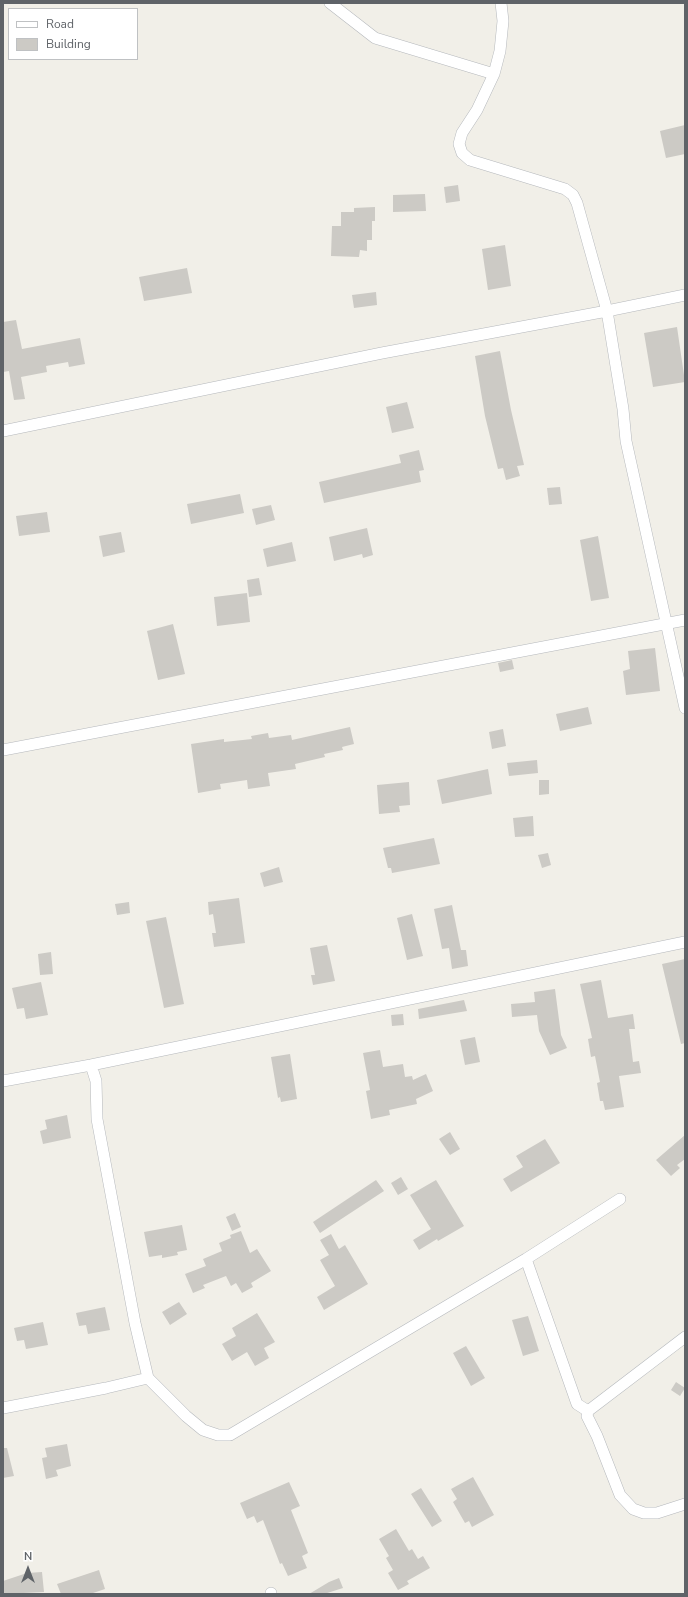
<!DOCTYPE html>
<style>
body{margin:0}
#map{position:relative;width:688px;height:1597px;overflow:hidden;background:#f1efe8;font-family:"Nunito Sans",sans-serif}
canvas{display:block}
.frame{position:absolute;inset:0;border:4px solid #5f6368;pointer-events:none}
.legend{position:absolute;left:8px;top:8px;width:130px;height:52px;box-sizing:border-box;background:#fff;border:1px solid #bfc1c3;margin:0;padding:5px 7px;list-style:none;font-size:12px;color:#5f6368}
.legend li{display:flex;align-items:center;gap:8px;height:20px}
.legend b{width:20px;border:1px solid #bfc1c3}
.north{position:absolute;left:8px;top:1549px;width:40px;height:40px;-webkit-text-stroke:3px #fff;paint-order:stroke;rotate:0deg;font-size:11px;font-weight:700;line-height:16px;text-align:center;color:#5f6368}
.north::after{content:'';display:block;margin:auto;width:14px;height:18px;background:#5f6368;clip-path:polygon(50% 0,100% 100%,50% 72%,0 100%)}
</style>
<div id="map">
<canvas width="688" height="1597"></canvas>
<div class="frame"></div>
<ul class="legend">
<li><b style="height:5px;background:#fff"></b>Road</li>
<li><b style="height:11px;background:#cccac5"></b>Building</li>
</ul>
<div class="north">N</div>
</div>
<script>
const ctx = document.querySelector('canvas').getContext('2d');
ctx.lineJoin = 'round';
function fill(path, color) {
  ctx.fillStyle = color;
  ctx.fill(path, 'evenodd');
}
function toPath(rows) {
  const path = new Path2D();
  for (const r of rows) {
    path.moveTo(r[0], r[1]);
    for (let i = 2; i < r.length; i += 2) path.lineTo(r[i], r[i + 1]);
  }
  return path;
}
function trace(path, color, width, dash) {
  ctx.strokeStyle = color;
  ctx.lineWidth = width;
  ctx.lineCap = dash ? 'butt' : 'round';
  ctx.setLineDash(dash || []);
  ctx.stroke(path);
}
fill(toPath([
 [685,125,685,154,666,158,660,131],
 [458,185,460,201,446,203,444,187],
 [425,194,426,211,393,212,393,195],
 [375,207,375,221,372,221,372,240,367,240,367,251,360,250,359,257,331,256,332,226,341,226,341,212,354,212,354,208],
 [505,245,511,286,488,290,482,249],
 [187,268,192,293,144,301,139,277],
 [376,292,377,305,354,308,352,295],
 [16,320,22,349,80,338,85,364,69,367,68,362,46,366,47,372,21,377,25,399,14,400,9,371,3,372,3,322],
 [677,327,685,382,653,387,644,333],
 [500,351,511,410,524,465,517,466,520,476,506,480,503,468,498,469,485,416,475,356],
 [407,402,414,428,392,433,386,407],
 [419,450,424,470,419,471,421,482,324,503,319,482,401,463,399,455],
 [560,487,562,504,549,505,547,488],
 [240,494,244,513,191,524,187,504],
 [271,505,275,520,256,525,252,509],
 [47,512,50,532,19,536,16,516],
 [367,528,373,555,363,558,362,554,334,561,329,537],
 [121,532,125,552,103,557,99,536],
 [598,536,609,598,591,601,580,540],
 [292,542,296,561,267,567,263,549],
 [259,578,262,595,249,597,247,580],
 [247,593,250,622,217,626,214,597],
 [173,624,185,674,158,680,147,631],
 [655,648,660,691,626,695,623,671,630,669,628,651],
 [512,660,514,669,500,672,498,663],
 [588,707,592,724,560,731,556,714],
 [350,727,354,744,342,747,343,750,324,754,325,757,295,764,296,769,268,773,270,786,248,789,247,780,220,784,221,789,198,793,191,744,224,739,224,742,252,739,251,736,268,733,269,738,291,735,292,740],
 [503,729,506,746,492,749,489,732],
 [537,760,538,773,509,776,507,763],
 [488,769,492,794,442,804,437,780],
 [539,780,549,780,549,794,539,795],
 [409,782,410,805,399,806,400,812,379,814,377,785],
 [533,816,534,836,515,837,513,818],
 [434,838,440,864,392,873,391,868,388,868,383,848],
 [548,853,551,865,542,868,538,855],
 [279,867,283,882,264,887,260,873],
 [239,898,245,943,214,947,212,933,216,933,213,914,209,915,208,902],
 [129,902,130,913,117,915,115,904],
 [452,905,461,950,466,950,468,966,452,969,449,948,442,949,434,909],
 [412,914,423,956,407,960,397,918],
 [166,917,184,1004,164,1008,146,921],
 [327,945,335,981,313,985,311,975,315,975,310,948],
 [51,952,53,974,40,975,38,954],
 [685,959,685,1043,681,1044,662,964],
 [601,980,608,1018,633,1014,635,1029,629,1029,633,1062,639,1061,641,1073,619,1076,624,1107,605,1110,603,1101,600,1101,597,1083,600,1082,595,1056,591,1057,588,1039,592,1038,580,984],
 [41,982,48,1015,26,1019,24,1008,17,1009,12,988],
 [555,989,561,1035,567,1048,550,1055,539,1031,537,1015,512,1017,511,1004,535,1002,534,992],
 [464,1000,467,1011,419,1019,418,1009],
 [403,1014,404,1025,392,1026,391,1015],
 [475,1037,480,1062,465,1065,460,1040],
 [380,1050,383,1067,403,1064,405,1077,412,1076,413,1080,426,1074,433,1091,416,1099,417,1104,389,1110,390,1115,371,1119,366,1091,370,1090,363,1053],
 [290,1054,297,1099,281,1102,280,1097,278,1098,271,1057],
 [67,1115,71,1138,43,1144,40,1131,47,1129,45,1120],
 [450,1132,460,1149,450,1155,439,1139],
 [685,1135,685,1159,677,1165,680,1168,671,1176,656,1160],
 [545,1139,560,1163,511,1192,503,1179,523,1167,516,1156],
 [401,1177,408,1189,398,1195,391,1183],
 [376,1180,384,1191,320,1233,313,1222],
 [436,1180,464,1226,438,1241,437,1239,419,1250,413,1240,431,1229,410,1195],
 [235,1213,241,1227,232,1231,226,1217],
 [182,1225,187,1250,177,1252,178,1255,162,1258,162,1255,149,1257,144,1232],
 [241,1231,250,1253,257,1249,271,1271,251,1283,253,1287,242,1293,236,1283,231,1286,226,1276,203,1285,205,1288,193,1293,185,1274,206,1266,203,1259,222,1251,219,1243,231,1238,230,1235],
 [331,1234,339,1249,345,1245,368,1284,324,1310,317,1297,335,1286,320,1260,329,1255,320,1240],
 [179,1302,187,1314,170,1325,162,1312],
 [105,1307,110,1330,88,1334,86,1325,79,1326,76,1313],
 [257,1313,275,1342,264,1348,269,1358,255,1366,247,1352,232,1361,222,1344,236,1336,232,1328],
 [528,1316,539,1351,523,1356,512,1320],
 [43,1322,48,1345,26,1349,24,1340,17,1341,14,1328],
 [466,1346,485,1378,471,1386,453,1353],
 [676,1382,685,1388,680,1396,671,1390],
 [67,1444,71,1466,56,1470,58,1476,46,1479,42,1458,47,1457,45,1448],
 [3,1448,7,1448,14,1476,3,1478],
 [473,1477,494,1515,472,1527,469,1521,465,1523,453,1502,457,1499,451,1489],
 [289,1482,300,1506,291,1510,308,1553,302,1556,307,1568,288,1576,282,1563,280,1564,263,1520,257,1523,254,1516,247,1519,240,1503],
 [421,1488,442,1521,432,1527,411,1494],
 [396,1529,409,1551,412,1549,418,1559,423,1556,430,1568,407,1581,409,1584,398,1590,388,1573,393,1570,386,1558,389,1556,379,1539],
 [99,1570,105,1589,90,1594,61,1594,57,1584],
 [42,1572,44,1592,3,1594,3,1581,27,1573],
 [339,1578,343,1588,324,1594,309,1594,329,1582]
]), '#cccac5');
const street = toPath([
 [330,3,375,38,494,74],
 [501,3,503,21,500,51,494,74,477,110,462,133,459,144,462,153,470,160,565,189,573,195,577,203,607,311,623,409,626,441,685,708],
 [3,431,382,353,607,311,685,295],
 [3,750,685,620],
 [91,1065,96,1081,97,1119,135,1323,148,1378,186,1416,203,1430,218,1435,230,1435,526,1259,620,1199],
 [3,1081,91,1065,685,942],
 [526,1259,577,1404,588,1411,587,1416,597,1436,620,1495,633,1509,644,1513,657,1513,685,1504],
 [3,1408,106,1388,148,1378],
 [588,1411,685,1337],
 [271,1594,271,1593]
]);
trace(street, '#b5b8bc', 12);
trace(street, '#fff', 11);
</script>
